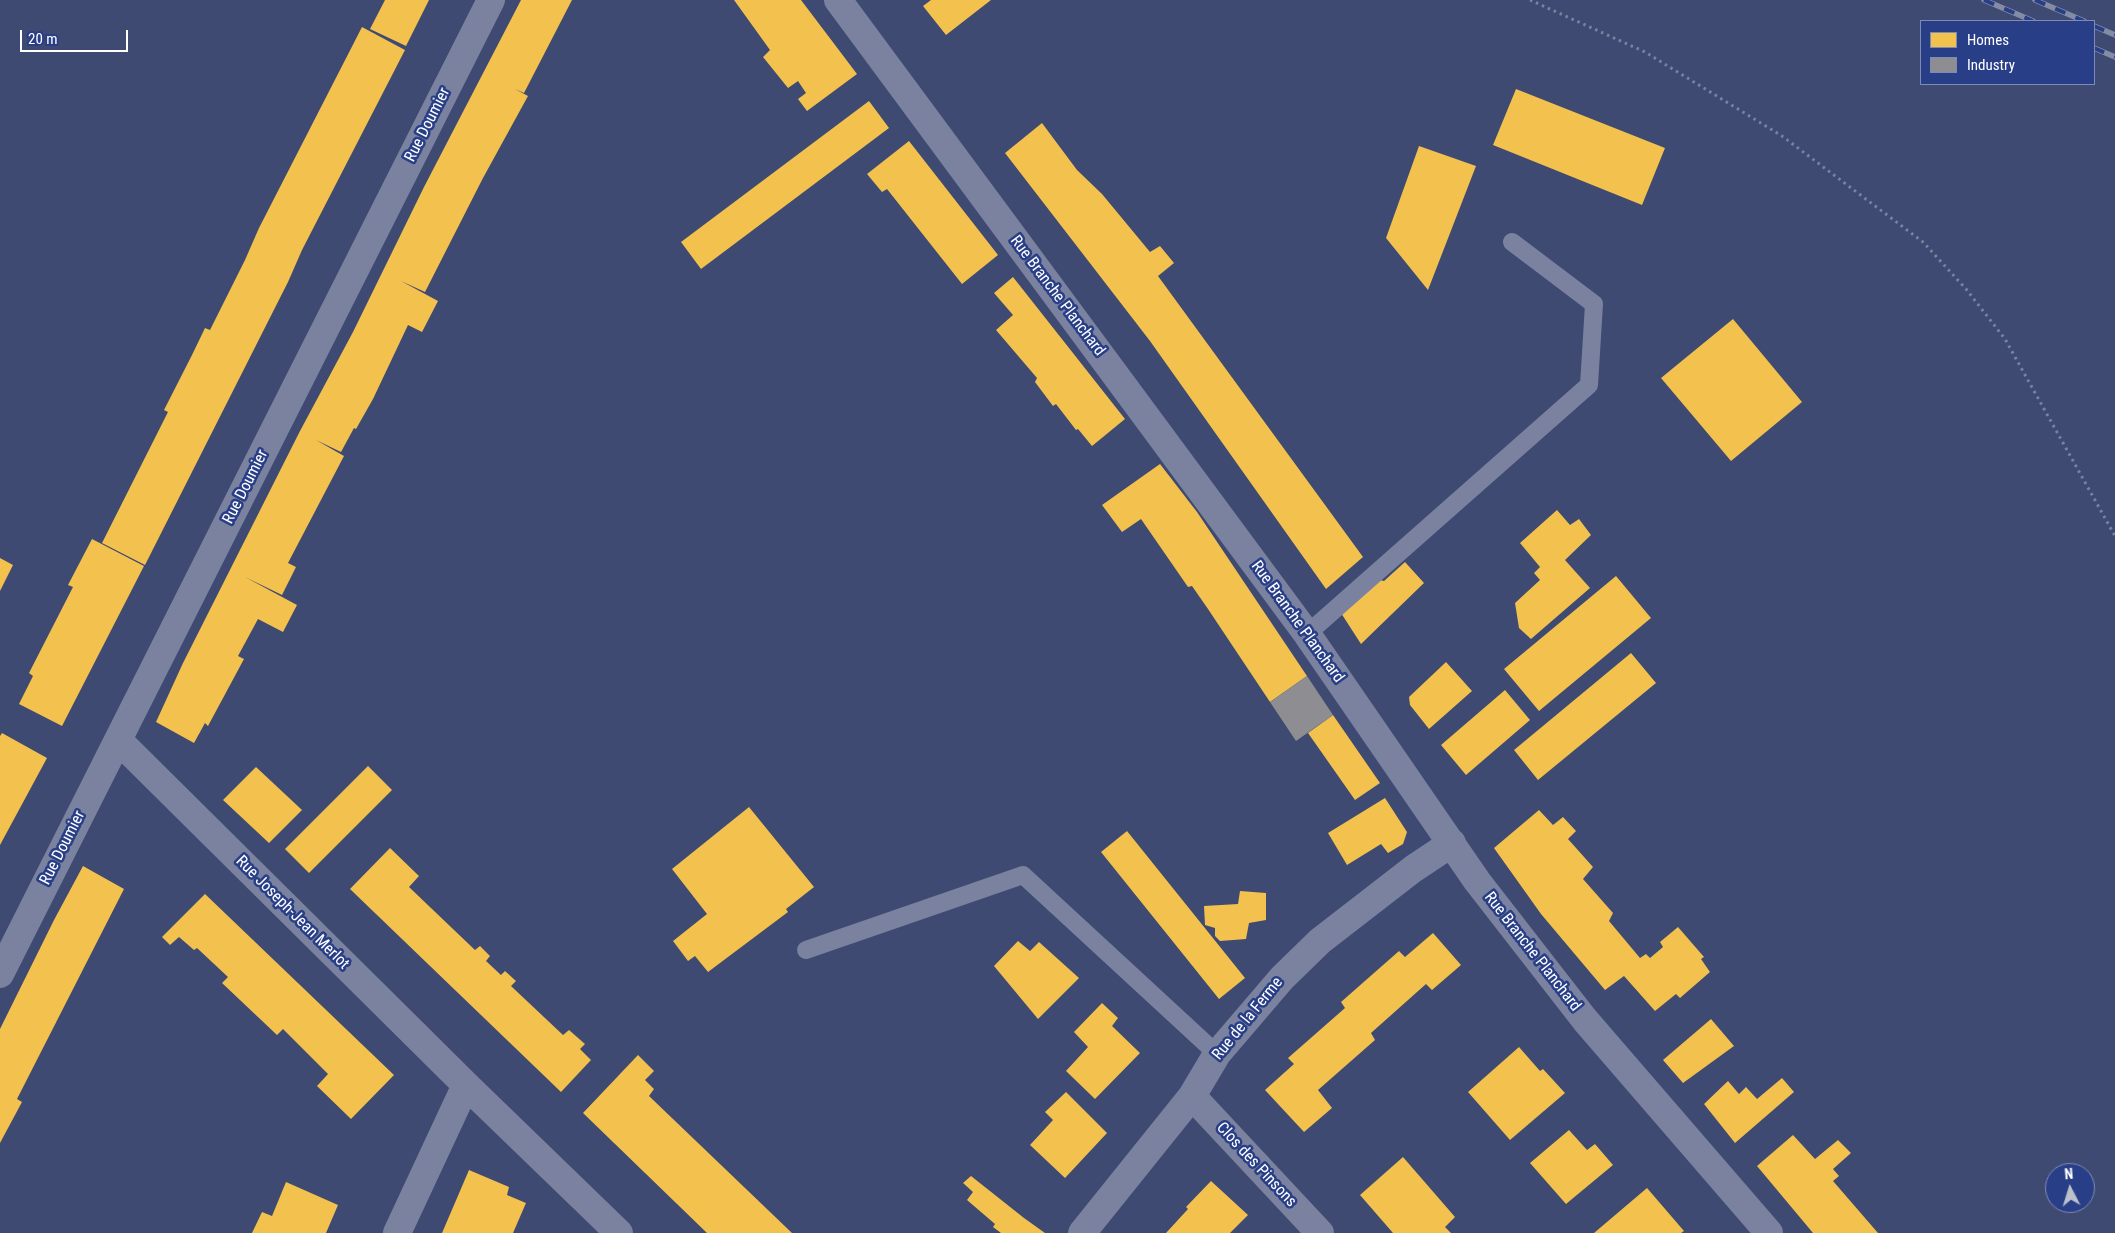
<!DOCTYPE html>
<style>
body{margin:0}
#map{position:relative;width:2115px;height:1233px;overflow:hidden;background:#3e4a71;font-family:"Roboto Condensed",sans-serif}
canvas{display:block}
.legend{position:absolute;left:1920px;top:20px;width:175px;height:65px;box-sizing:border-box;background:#283e87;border:1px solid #7e8bb7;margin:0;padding:6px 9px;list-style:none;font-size:15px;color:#fff}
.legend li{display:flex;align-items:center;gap:10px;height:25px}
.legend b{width:25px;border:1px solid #7e8bb7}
.north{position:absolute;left:2045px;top:1163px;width:50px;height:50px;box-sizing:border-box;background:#283e87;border:1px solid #7e8bb7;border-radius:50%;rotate:355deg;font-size:14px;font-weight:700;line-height:20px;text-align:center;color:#fff}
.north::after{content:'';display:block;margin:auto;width:18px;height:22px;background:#bbc0cd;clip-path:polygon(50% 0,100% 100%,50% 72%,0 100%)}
.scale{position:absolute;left:20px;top:30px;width:108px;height:22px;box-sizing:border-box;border:2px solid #fff;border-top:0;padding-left:6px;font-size:15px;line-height:18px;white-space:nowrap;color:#fff;-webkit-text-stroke:4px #283e87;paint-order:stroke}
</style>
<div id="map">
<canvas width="2115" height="1233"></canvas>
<ul class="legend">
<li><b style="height:14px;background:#f2c14e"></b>Homes</li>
<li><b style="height:14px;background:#8d8d92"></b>Industry</li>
</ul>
<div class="north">N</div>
<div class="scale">20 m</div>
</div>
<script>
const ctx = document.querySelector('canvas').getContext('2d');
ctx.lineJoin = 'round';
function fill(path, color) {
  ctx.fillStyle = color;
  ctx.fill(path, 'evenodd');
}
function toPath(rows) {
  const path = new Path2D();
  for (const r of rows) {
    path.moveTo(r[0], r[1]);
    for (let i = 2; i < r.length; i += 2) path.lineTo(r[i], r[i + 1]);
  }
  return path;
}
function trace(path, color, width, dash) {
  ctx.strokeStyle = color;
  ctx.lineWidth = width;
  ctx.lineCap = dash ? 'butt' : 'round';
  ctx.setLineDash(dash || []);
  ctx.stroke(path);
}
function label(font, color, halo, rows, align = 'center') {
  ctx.font = font + ' "Roboto Condensed",sans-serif';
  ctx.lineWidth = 5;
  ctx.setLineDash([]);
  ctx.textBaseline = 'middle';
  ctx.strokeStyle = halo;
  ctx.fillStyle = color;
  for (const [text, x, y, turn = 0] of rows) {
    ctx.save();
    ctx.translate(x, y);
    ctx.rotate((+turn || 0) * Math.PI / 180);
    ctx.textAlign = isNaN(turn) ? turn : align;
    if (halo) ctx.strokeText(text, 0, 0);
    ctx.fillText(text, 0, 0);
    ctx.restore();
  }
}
fill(toPath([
 [385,0,429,0,406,46,370,29],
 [521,0,572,0,524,93,515,89,528,96,483,178,425,292,401,281,438,301,422,332,408,325,373,399,356,429,354,428,341,452,316,440,344,456,288,563,296,567,282,595,245,577,297,605,283,632,258,619,238,656,244,659,208,726,205,723,194,743,156,722,183,663,300,431,353,332,424,187],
 [734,0,801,0,857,74,807,111,798,99,806,93,798,81,788,88,763,57,770,50],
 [931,0,991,0,946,35,923,6],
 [362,27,405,50,302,250,288,282,145,565,102,543,168,412,164,410,192,355,205,328,210,330,245,260,259,228],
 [1516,89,1665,148,1642,205,1493,145],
 [869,101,889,128,701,269,681,242],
 [1042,123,1077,170,1102,194,1150,252,1160,246,1174,263,1158,276,1363,557,1326,589,1150,341,1005,153],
 [909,141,998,255,962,284,887,189,882,192,867,174],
 [1419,146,1476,166,1428,290,1386,238],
 [1013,277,1125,419,1092,446,1078,429,1076,430,1056,404,1053,406,1035,382,1037,378,996,330,1013,315,994,293],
 [1733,319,1802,402,1731,461,1661,378],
 [1160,464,1197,512,1307,676,1270,702,1208,609,1192,586,1188,587,1141,519,1122,532,1102,505],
 [1557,510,1570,525,1579,519,1591,535,1565,560,1590,588,1531,639,1519,628,1515,603,1540,580,1534,573,1540,567,1520,543],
 [92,539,144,566,62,726,19,704,33,676,29,673,73,587,68,585],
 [0,558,13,565,0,591],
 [1405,562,1424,583,1361,644,1341,613,1376,579,1384,581],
 [1616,576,1651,618,1539,711,1504,669],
 [1631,653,1656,683,1538,780,1514,750],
 [1446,662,1472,691,1429,729,1410,705,1409,697],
 [1505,690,1530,720,1466,775,1441,745],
 [1333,715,1380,783,1355,800,1308,733],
 [2,733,47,758,0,845,0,736],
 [368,766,392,790,309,873,285,849],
 [256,767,302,810,269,843,223,800],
 [1385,798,1407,832,1403,844,1388,853,1381,844,1347,865,1328,833],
 [749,807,814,887,786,909,788,912,708,972,695,956,688,961,673,941,707,914,672,869],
 [1539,810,1553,825,1563,817,1576,831,1568,839,1593,867,1583,879,1613,913,1609,921,1640,958,1646,954,1650,958,1663,947,1660,942,1678,927,1704,957,1701,959,1710,972,1680,998,1676,994,1655,1011,1624,976,1605,990,1541,914,1494,848],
 [1127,831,1245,978,1219,999,1101,852],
 [390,848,419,876,409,887,475,950,480,946,490,956,486,961,501,975,505,971,516,981,511,986,563,1035,569,1030,585,1044,580,1049,591,1060,561,1092,350,889],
 [83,866,124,889,17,1099,22,1102,0,1143,0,1029,54,920],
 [1240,891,1266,893,1266,920,1249,923,1246,939,1220,941,1215,936,1215,928,1205,925,1204,906,1238,904],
 [205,894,394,1075,351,1119,317,1086,328,1074,283,1029,277,1035,222,983,228,977,197,948,194,950,179,937,170,945,162,937],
 [1433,933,1461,965,1432,990,1426,984,1371,1033,1375,1040,1318,1090,1332,1108,1304,1132,1265,1090,1294,1064,1288,1058,1345,1008,1341,1002,1399,951,1405,957],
 [1018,941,1030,951,1039,942,1079,978,1038,1019,994,966],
 [1102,1003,1118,1018,1112,1026,1140,1053,1095,1099,1066,1071,1088,1047,1074,1032],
 [1711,1019,1734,1046,1683,1083,1663,1060],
 [1519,1047,1540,1071,1543,1069,1565,1093,1510,1140,1468,1092],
 [638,1055,654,1071,645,1080,654,1089,649,1096,792,1233,707,1233,583,1113],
 [1782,1078,1794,1092,1735,1143,1704,1104,1728,1081,1739,1094,1746,1087,1757,1099],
 [1066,1092,1107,1133,1065,1178,1030,1145,1053,1120,1045,1112],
 [1569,1130,1587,1150,1595,1144,1613,1165,1566,1204,1530,1163],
 [1793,1135,1815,1159,1838,1140,1851,1153,1833,1169,1839,1176,1833,1181,1878,1233,1813,1233,1757,1166],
 [1403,1157,1455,1217,1445,1227,1451,1233,1393,1233,1360,1195],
 [469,1170,509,1187,507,1195,526,1203,513,1233,442,1233],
 [971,1176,1024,1218,1045,1233,1001,1233,993,1227,995,1224,967,1200,973,1192,963,1183],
 [1211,1181,1248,1215,1230,1233,1166,1233,1188,1209,1186,1207],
 [286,1182,338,1205,326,1233,252,1233,262,1212,272,1216],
 [1647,1188,1684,1231,1681,1233,1594,1233]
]), '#f2c14e');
fill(toPath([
 [1307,676,1333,715,1296,741,1270,702]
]), '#8d8d92');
trace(toPath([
 [1530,0,1645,52,1782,136,1923,242,1966,289,2005,339,2115,536]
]), '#7a829f', 3, [2.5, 4]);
trace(toPath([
 [1307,634,1589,385,1594,304,1512,242],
 [806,950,1023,875,1217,1054]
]), '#7a829f', 18);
trace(toPath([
 [838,0,1307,634,1477,881,1585,1020,1769,1233],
 [118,740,466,1085,619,1233],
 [0,974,491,0],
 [1192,1096,1320,1233],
 [397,1233,466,1085],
 [1082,1233,1192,1096,1217,1054,1282,978,1320,941,1413,869,1452,843]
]), '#7a829f', 28);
const rail = toPath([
 [1984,0,2033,21],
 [2035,0,2084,21],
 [2094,26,2115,35],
 [2094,48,2115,57]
]);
trace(rail, '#848ca5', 5.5);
trace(rail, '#283e87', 4, [11]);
label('16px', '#fff', '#283e87', [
 ["Rue Doumier",428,125,-63],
 ["Rue Branche Planchard",1057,296,53],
 ["Rue Doumier",246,487,-63],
 ["Rue Branche Planchard",1297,622,54],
 ["Rue Doumier",63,848,-63],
 ["Rue Joseph-Jean Merlot",292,913,45],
 ["Rue Branche Planchard",1532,952,52],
 ["Rue de la Ferme",1248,1019,-51],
 ["Clos des Pinsons",1256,1165,47]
]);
</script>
